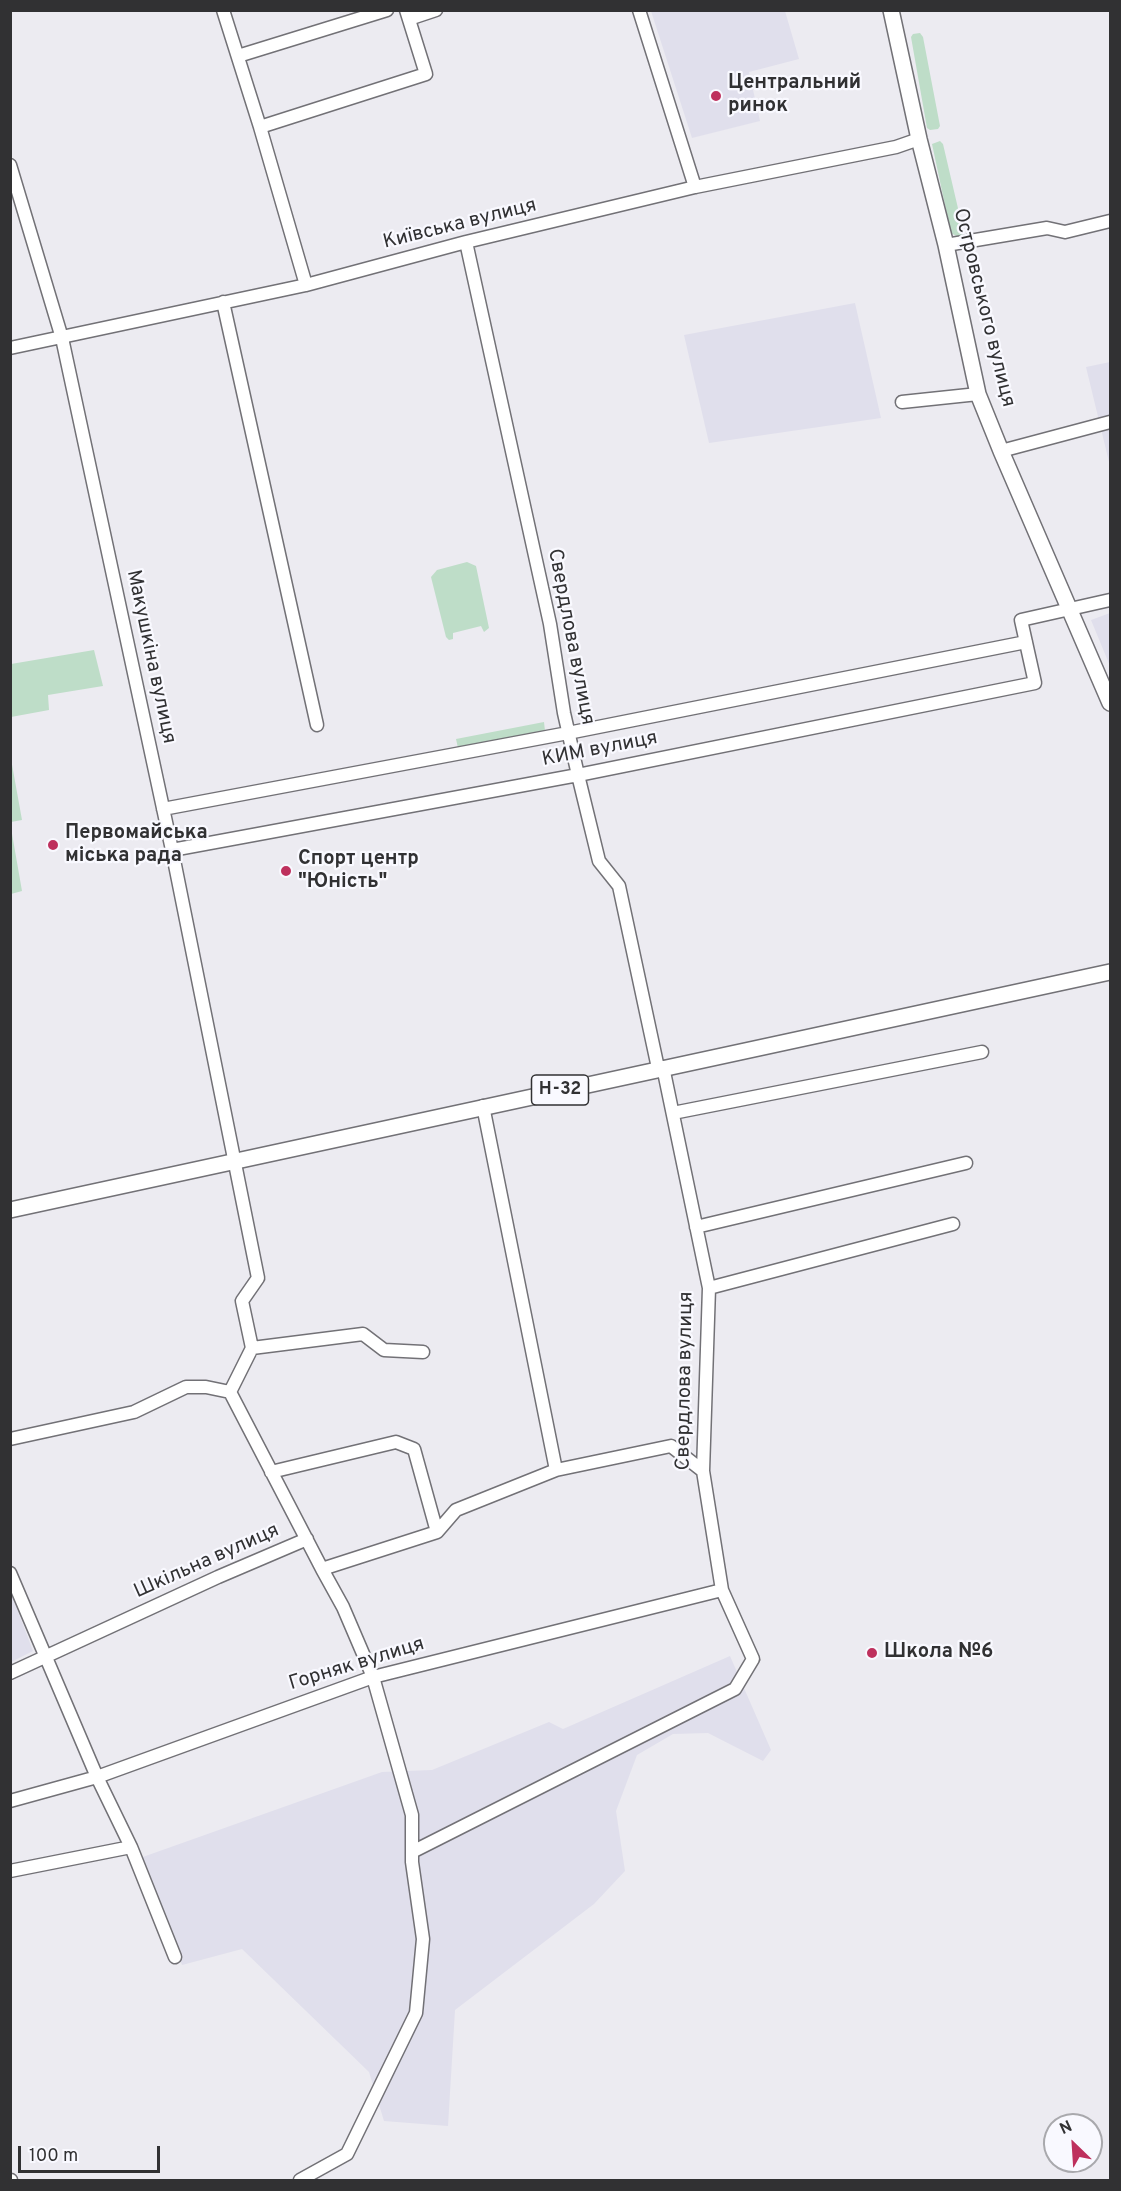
<!DOCTYPE html>
<meta charset="utf-8">
<style>
body{margin:0}
#map{position:relative;width:1121px;height:2191px;overflow:hidden;background:#ecebf1;font-family:Overpass,sans-serif}
canvas{display:block}
.frame{position:absolute;inset:0;border:12px solid #313133;pointer-events:none}
.north{position:absolute;left:1043px;top:2113px;width:60px;height:60px;box-sizing:border-box;background:#f9f9ff;border:2px solid #a9a9ad;border-radius:50%;rotate:335deg;font-size:16px;font-weight:700;line-height:24px;text-align:center;color:#313133}
.north::after{content:'';display:block;margin:auto;width:21px;height:27px;background:#be305d;clip-path:polygon(50% 0,100% 100%,50% 72%,0 100%)}
.scale{position:absolute;left:18px;top:2146px;width:142px;height:27px;box-sizing:border-box;border:3px solid #313133;border-top:0;padding-left:8px;font-size:18px;line-height:21px;white-space:nowrap;color:#313133;-webkit-text-stroke:4px #f9f9ff;paint-order:stroke}
</style>
<div id="map">
<canvas width="1121" height="2191"></canvas>
<div class="frame"></div>
<div class="north">N</div>
<div class="scale">100 m</div>
</div>
<script>
const ctx = document.querySelector('canvas').getContext('2d');
ctx.lineJoin = 'round';
function fill(path, color) {
  ctx.fillStyle = color;
  ctx.fill(path, 'evenodd');
}
function toPath(rows) {
  const path = new Path2D();
  for (const r of rows) {
    path.moveTo(r[0], r[1]);
    for (let i = 2; i < r.length; i += 2) path.lineTo(r[i], r[i + 1]);
  }
  return path;
}
function trace(path, color, width, dash) {
  ctx.strokeStyle = color;
  ctx.lineWidth = width;
  ctx.lineCap = dash ? 'butt' : 'round';
  ctx.setLineDash(dash || []);
  ctx.stroke(path);
}
function label(font, color, halo, rows, align = 'center') {
  ctx.font = font + ' Overpass,sans-serif';
  ctx.lineWidth = 4.5;
  ctx.setLineDash([]);
  ctx.textBaseline = 'middle';
  ctx.strokeStyle = halo;
  ctx.fillStyle = color;
  for (const [text, x, y, turn = 0] of rows) {
    ctx.save();
    ctx.translate(x, y);
    ctx.rotate((+turn || 0) * Math.PI / 180);
    ctx.textAlign = isNaN(turn) ? turn : align;
    if (halo) ctx.strokeText(text, 0, 0);
    ctx.fillText(text, 0, 0);
    ctx.restore();
  }
}
fill(toPath([
 [651,11,785,11,799,59,749,72,760,121,692,138],
 [855,303,881,418,709,443,684,335],
 [1110,362,1110,466,1086,367],
 [1110,613,1110,666,1091,620],
 [11,1593,33,1651,11,1662,10,1662],
 [730,1656,771,1750,763,1761,708,1733,673,1734,637,1755,616,1811,625,1871,594,1904,455,2010,448,2126,384,2121,369,2072,242,1949,182,1965,140,1858,382,1772,432,1770,549,1722,563,1729]
]), '#e0dfec');
fill(toPath([
 [920,33,923,37,940,126,938,129,930,130,927,128,911,37,913,34],
 [940,141,943,144,964,234,960,238,951,233,932,144],
 [467,562,476,566,489,628,484,632,481,626,453,633,453,639,449,640,446,637,431,577,437,570],
 [94,650,103,686,48,695,49,710,11,717,11,664],
 [544,722,545,731,458,748,456,739],
 [11,759,22,820,11,822,10,822],
 [11,828,22,891,11,894,10,894]
]), '#beddc8');
const minor = toPath([
 [223,10,260,127,306,285],
 [639,10,695,187],
 [409,19,436,10],
 [238,56,387,10],
 [260,127,426,74,406,10],
 [10,165,62,338,172,850,258,1278,242,1301,252,1348,230,1392,322,1569,437,1532,456,1510,556,1470,671,1446,703,1471],
 [466,242,550,624,564,713,578,775,599,861,619,886,658,1068],
 [946,245,1047,228,1065,232,1110,221],
 [223,302,317,725],
 [10,348,306,285,466,242,695,187,896,147,919,139],
 [902,402,978,394],
 [1001,451,1110,422],
 [163,809,568,733,1026,642],
 [172,850,578,775,1035,683,1021,620,1110,600],
 [483,1106,556,1470],
 [673,1113,982,1052],
 [696,1227,966,1163],
 [709,1288,953,1224],
 [252,1348,363,1334,384,1350,423,1352],
 [10,1439,134,1412,186,1387,206,1387,230,1392],
 [271,1472,396,1442,414,1449,437,1532],
 [10,1573,97,1777,131,1847,175,1957],
 [10,1673,218,1577,307,1539],
 [10,1801,97,1777,373,1677,722,1590],
 [412,1852,735,1689,753,1659,722,1590,703,1471,709,1288,663,1067],
 [10,1871,131,1847],
 [10,2180,11,2180],
 [300,2180,347,2154,416,2013,423,1939,412,1862,412,1815,373,1677,343,1607,322,1569]
]);
const major = toPath([
 [891,10,919,139,946,245,978,394,1001,451,1110,703],
 [10,1210,1110,972]
]);
trace(minor, '#727176', 15);
trace(major, '#727176', 18);
trace(minor, '#fff', 12);
trace(major, '#fff', 15);
for (const [x, y, r, color] of [
 [716,96,6,"#be305d"],
 [53,845,6,"#be305d"],
 [286,871,6,"#be305d"],
 [872,1653,6,"#be305d"]
]) {
  const dot = new Path2D();
  dot.arc(x, y, r, 0, 2 * Math.PI);
  ctx.fillStyle = color;
  ctx.fill(dot);
  trace(dot, '#f9f9ff', 2);
}
for (const [x, y, w] of [
 [560,1090,57]
]) {
  const box = new Path2D();
  box.roundRect(x - w / 2, y - 15, w, 30, 4.5);
  ctx.fillStyle = '#f9f9ff';
  ctx.fill(box);
  trace(box, '#313133', 1.5);
}
label('bold 18px', '#313133', null, [
 ["Н-32",560,1090]
]);
label('bold 20px', '#313133', '#f9f9ff', [
 ["Центральний",728,84],
 ["ринок",728,107],
 ["Первомайська",65,834],
 ["міська рада",65,857],
 ["Спорт центр",298,860],
 ["\"Юність\"",298,883],
 ["Школа №6",884,1653]
], 'left');
label('20px', '#313133', '#f9f9ff', [
 ["Київська вулиця",460,225,-14],
 ["Островського вулиця",983,308,76],
 ["Свердлова вулиця",570,637,79],
 ["Макушкіна вулиця",150,657,78],
 ["КИМ вулиця",600,750,-11],
 ["Свердлова вулиця",686,1381,-89],
 ["Шкільна вулиця",207,1562,-24],
 ["Горняк вулиця",357,1665,-17]
]);
</script>
